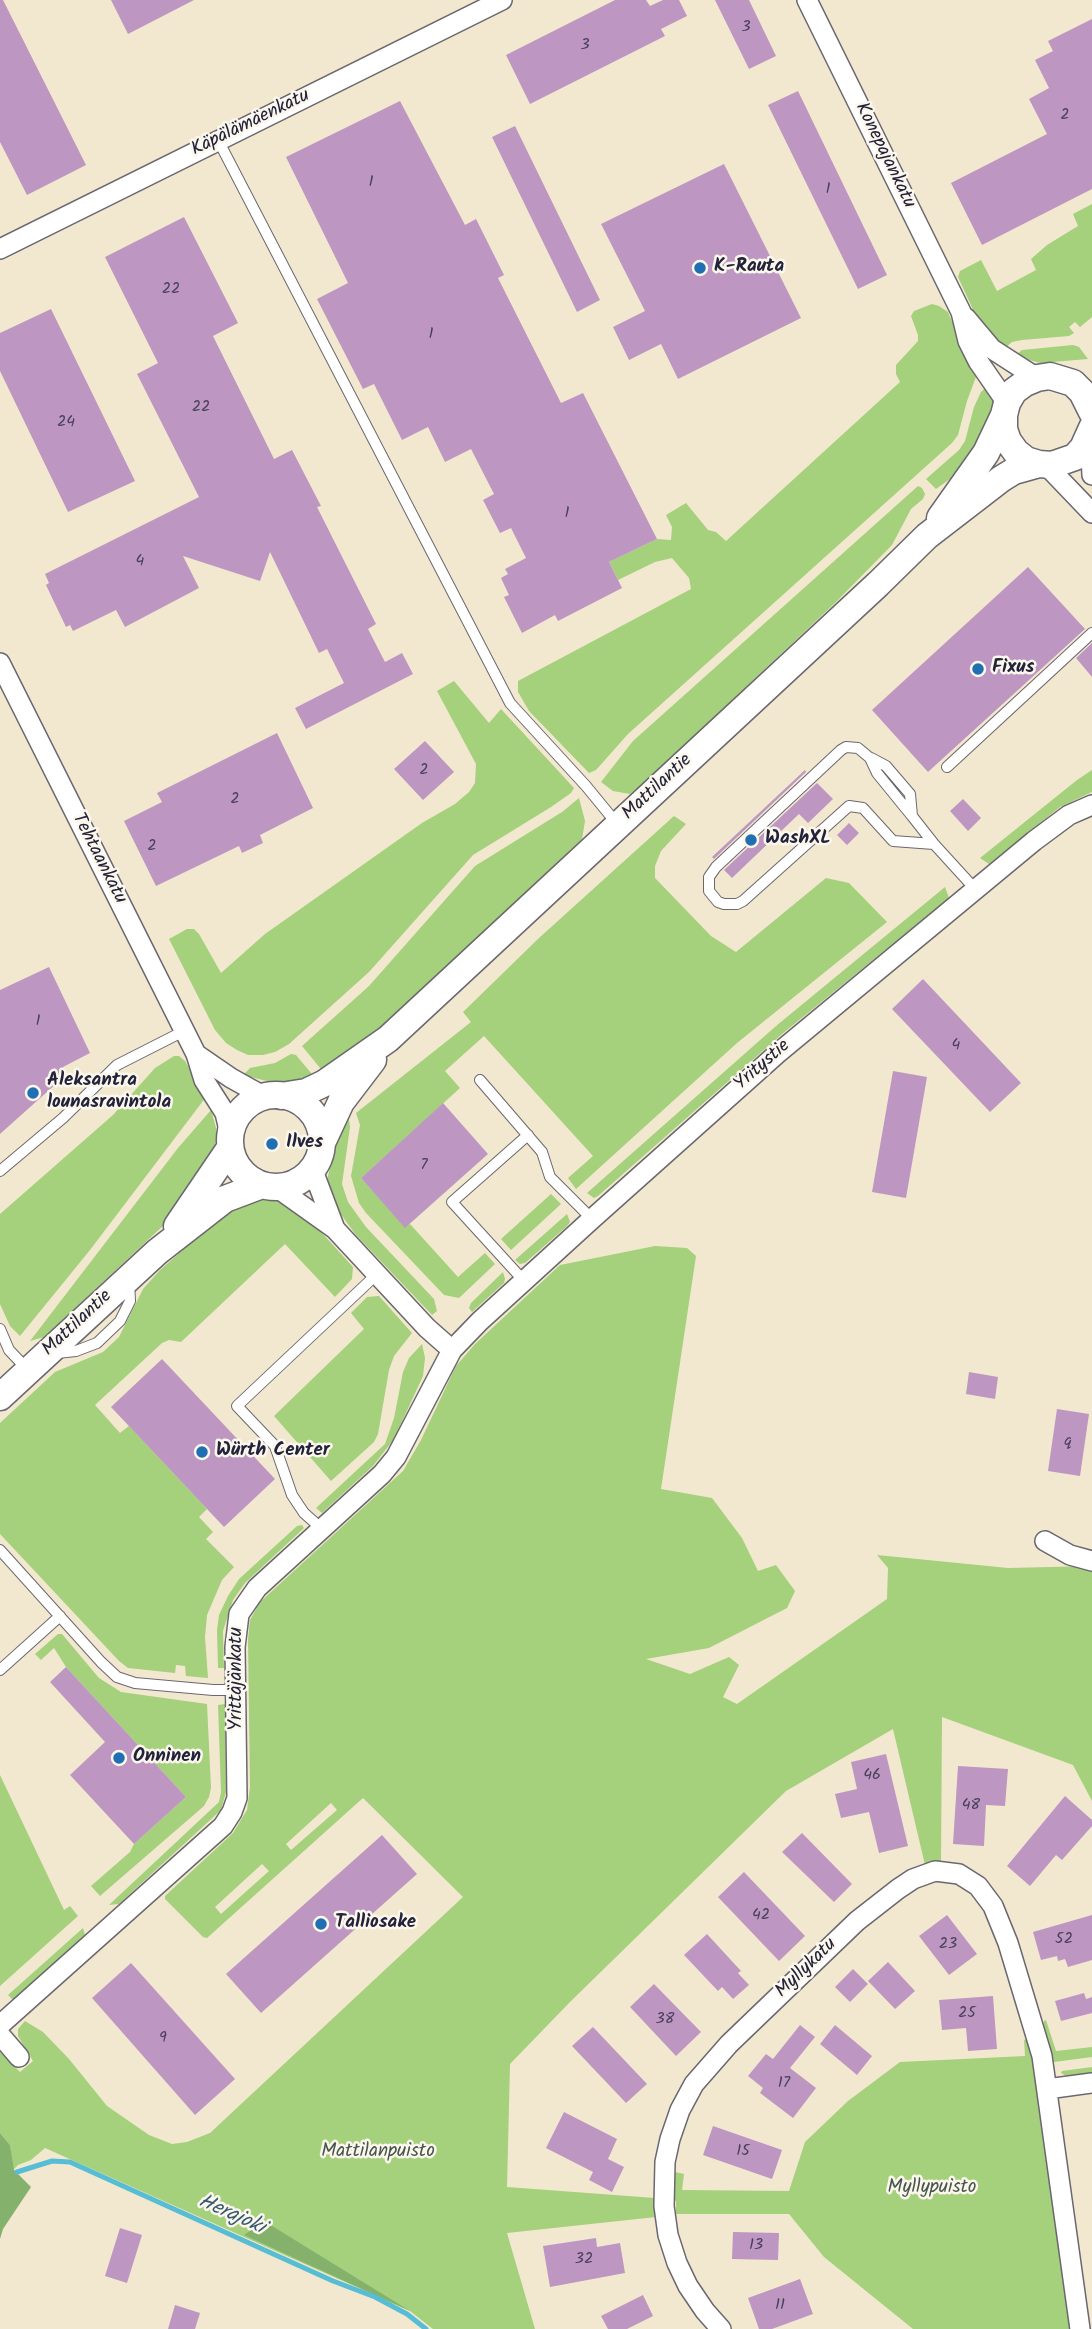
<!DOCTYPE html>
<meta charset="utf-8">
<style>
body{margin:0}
canvas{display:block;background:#f2e8cf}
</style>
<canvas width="1092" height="2329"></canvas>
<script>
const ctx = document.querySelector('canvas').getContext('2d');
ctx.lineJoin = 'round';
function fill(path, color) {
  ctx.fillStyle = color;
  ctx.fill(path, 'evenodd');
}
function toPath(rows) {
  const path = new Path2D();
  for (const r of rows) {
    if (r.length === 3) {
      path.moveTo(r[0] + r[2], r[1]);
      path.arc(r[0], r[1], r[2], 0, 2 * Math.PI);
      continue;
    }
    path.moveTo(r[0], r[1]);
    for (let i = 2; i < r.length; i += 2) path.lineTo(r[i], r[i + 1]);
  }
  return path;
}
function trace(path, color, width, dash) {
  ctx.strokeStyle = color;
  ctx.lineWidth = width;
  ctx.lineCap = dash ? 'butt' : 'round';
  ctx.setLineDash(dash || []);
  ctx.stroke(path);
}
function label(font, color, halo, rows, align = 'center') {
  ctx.font = font + ' Kalam,sans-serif';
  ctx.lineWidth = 5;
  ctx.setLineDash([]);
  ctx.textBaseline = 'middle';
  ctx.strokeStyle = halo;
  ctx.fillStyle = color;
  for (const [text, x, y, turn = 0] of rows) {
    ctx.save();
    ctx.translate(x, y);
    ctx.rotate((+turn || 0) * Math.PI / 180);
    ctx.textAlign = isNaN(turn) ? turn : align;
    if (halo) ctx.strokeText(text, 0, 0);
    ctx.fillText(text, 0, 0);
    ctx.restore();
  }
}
fill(toPath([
 [1092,204,1092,317,1080,327,1075,322,1069,327,1074,333,1069,336,1022,340,1012,342,1005,348,994,339,976,316,958,277,960,271,981,260,997,291,1036,270,1031,259,1047,245,1078,226,1073,214],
 [932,304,939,306,948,312,968,359,977,374,967,401,958,435,952,443,628,734,596,770,589,773,529,711,518,692,518,681,691,589,689,578,672,558,655,562,618,580,609,562,657,539,671,540,672,527,666,515,686,503,708,530,716,532,726,541,900,382,896,374,896,365,918,341,918,335,911,316,914,311],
 [1073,345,1079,347,1088,359,1040,363,1015,356,1022,350],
 [987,386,993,401,994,410,964,469,936,489,926,479,959,450,965,441,974,407,981,392],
 [918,486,922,488,925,494,923,499,911,509,892,545,836,602,645,782,630,794,613,791,601,782,633,741],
 [454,681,489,723,501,709,574,788,571,793,551,807,473,855,369,972,289,1044,275,1052,263,1055,248,1055,237,1050,226,1043,215,1030,169,939,187,929,194,929,199,934,221,973,265,934,422,823,455,804,469,792,475,783,476,764,437,691],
 [1092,770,1092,792,1060,807,989,864,980,858,1077,780],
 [579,798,585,821,582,839,396,1014,339,1065,325,1074,302,1046,369,986,475,866,562,812],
 [674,816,686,824,661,851,655,866,655,878,711,936,736,952,826,878,849,883,887,922,737,1043,576,1189,568,1178,593,1156,484,1036,445,1071,460,1088,361,1178,405,1227,410,1224,458,1277,485,1253,495,1264,459,1298,444,1295,366,1213,359,1203,351,1176,360,1125,356,1113,471,1022,463,1012,539,938],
 [945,887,949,898,782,1034,598,1196,594,1198,587,1193,776,1026],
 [291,1054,296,1055,316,1079,279,1084,243,1075,250,1068,275,1063],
 [174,1056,179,1056,185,1061,206,1097,90,1250,20,1336,10,1326,0,1304,0,1214,113,1115,155,1068],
 [211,1110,216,1128,216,1140,213,1153,165,1224,44,1337,30,1341,178,1148],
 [344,1115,349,1120,350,1127,342,1184,348,1202,366,1227,434,1299,437,1311,432,1315,356,1235,337,1209,327,1181,336,1138],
 [551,1194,561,1204,511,1250,501,1239],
 [264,1199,273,1200,290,1207,312,1222,353,1267,352,1279,335,1297,285,1244,181,1342,169,1340,162,1343,95,1405,120,1433,129,1426,207,1509,199,1517,213,1532,206,1539,234,1567,222,1580,207,1615,205,1637,208,1678,186,1676,185,1666,176,1665,175,1673,128,1668,119,1661,0,1534,0,1423,55,1372,103,1352,119,1337,143,1289,160,1270,229,1210],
 [567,1214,570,1222,567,1226,525,1263,520,1264,515,1260],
 [655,1246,687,1248,696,1256,661,1489,712,1498,742,1538,758,1571,776,1565,795,1591,787,1608,709,1648,646,1659,690,1674,729,1657,739,1665,723,1697,737,1704,887,1599,888,1568,877,1555,1008,1568,1092,1566,1092,1801,1073,1765,942,1717,941,1863,925,1865,893,1729,786,1791,570,2002,510,2064,507,2187,655,2198,656,2217,507,2233,535,2329,433,2329,410,2311,45,2148,31,2160,18,2165,13,2170,10,2145,0,2133,0,2052,20,2072,33,2061,18,2036,18,2029,25,2021,43,2032,69,2059,107,2106,149,2135,172,2144,187,2142,210,2133,463,1897,363,1798,207,1938,203,1937,165,1899,165,1896,233,1833,247,1810,250,1787,248,1639,250,1620,260,1602,403,1471,421,1440,456,1366,475,1344,560,1265],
 [331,1803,337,1810,291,1850,286,1844],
 [262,1864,269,1871,221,1914,215,1907],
 [503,1272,505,1279,504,1283,472,1312,469,1308,471,1303],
 [379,1296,412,1333,394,1356,389,1370,378,1434,374,1442,331,1481,274,1416,364,1329,351,1313,367,1297],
 [422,1344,425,1358,423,1376,394,1439,373,1466,322,1513,316,1508,385,1444,394,1418,403,1372,409,1358],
 [302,1525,304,1528,245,1583,233,1600,223,1631,224,1668,218,1668,217,1630,219,1615,228,1596,239,1579,297,1526],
 [58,1634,62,1634,99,1678,121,1692,207,1704,211,1788,209,1797,204,1806,100,1896,91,1886,130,1852,134,1844,186,1797,66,1667,54,1648,41,1660,35,1654],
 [225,1704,226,1792,221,1810,119,1904,109,1905,219,1802,221,1792,218,1705],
 [0,1775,64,1910,70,1906,78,1916,0,1986],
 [83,1928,85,1935,13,2000,8,1995],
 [1046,2020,1056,2051,1092,2047,1092,2057,1054,2062,1043,2026,1044,2021],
 [1029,2038,1034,2053,1072,2329,913,2329,824,2257,789,2214,676,2214,676,2201,672,2200,671,2171,684,2174,682,2190,789,2191,805,2142,848,2101,900,2062,1025,2056,1024,2040],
 [1092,2067,1092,2076,1068,2077,1061,2073,1062,2071]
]), '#a5d07c');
fill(toPath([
 [0,2133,10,2145,14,2170,31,2187,3,2229,0,2239],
 [264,2221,410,2311,244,2235]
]), '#84b26c');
trace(toPath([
 [17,2172,52,2161,70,2162,333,2281,375,2297,407,2314,426,2329]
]), '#57bdd5', 5);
fill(toPath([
 [0,0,3,0,86,165,27,195,0,142],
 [111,0,194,0,128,34],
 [615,0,646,0,650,6,663,0,679,0,687,16,661,29,665,36,530,104,506,55],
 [715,0,749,0,776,56,749,69],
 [1092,19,1092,189,982,245,951,183,1047,134,1029,99,1049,88,1035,60,1053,51,1048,41],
 [798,91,887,275,858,289,768,105],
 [400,101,465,225,476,219,504,275,498,278,561,403,583,393,657,539,609,562,622,588,558,621,555,615,522,633,504,597,509,595,501,578,508,574,505,569,526,558,511,528,500,533,483,500,494,494,471,449,445,462,428,427,402,440,374,384,363,389,317,299,348,283,286,157],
 [515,126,600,300,577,312,492,137],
 [724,164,801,318,678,379,661,344,629,360,613,327,645,311,601,224],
 [184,217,238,323,213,336,274,459,292,450,321,506,317,507,376,624,368,629,385,662,402,653,413,674,306,729,295,708,344,683,327,649,319,653,270,552,260,581,183,556,199,588,125,627,116,610,73,631,70,625,66,627,46,585,49,583,45,574,199,497,137,374,158,363,105,257],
 [51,309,135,481,68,512,0,371,0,333],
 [1028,567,1085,629,928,772,872,710],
 [1092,643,1092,677,1076,658],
 [277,733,313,808,260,835,263,843,242,853,239,846,156,886,124,821,162,802,157,793],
 [425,741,454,772,423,800,394,769],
 [805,770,806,772,714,859,712,857],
 [817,783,833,799,808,823,799,814,732,878,724,870],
 [963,799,981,818,968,831,950,811],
 [849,823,859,833,847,845,837,835],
 [49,967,90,1053,63,1067,66,1075,0,1134,0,990],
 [923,979,1021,1083,990,1112,892,1009],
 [893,1071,927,1077,906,1198,872,1192],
 [443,1103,488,1154,405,1228,361,1178],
 [162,1359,275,1479,224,1527,111,1407],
 [969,1372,998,1377,995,1399,966,1394],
 [1057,1409,1089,1414,1080,1476,1048,1471],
 [66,1667,186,1797,134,1844,70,1775,105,1742,50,1682],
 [886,1754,908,1846,879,1853,869,1812,841,1818,835,1794,857,1789,851,1762],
 [958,1766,1008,1769,1005,1806,986,1805,984,1846,953,1844],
 [1065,1796,1092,1820,1092,1826,1062,1860,1056,1855,1030,1886,1007,1866],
 [802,1833,852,1884,834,1902,782,1852],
 [382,1835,417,1874,261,2013,226,1974],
 [744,1872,805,1936,779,1961,718,1897],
 [947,1915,977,1954,949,1975,919,1936],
 [1092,1915,1092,1960,1068,1967,1065,1959,1058,1961,1057,1956,1041,1960,1033,1932],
 [707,1934,741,1971,738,1973,749,1985,733,1999,722,1987,718,1991,684,1955],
 [888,1962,915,1991,895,2009,868,1981],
 [131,1963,235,2079,195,2115,92,1998],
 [853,1969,868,1984,850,2002,835,1987],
 [654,1984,701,2032,676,2056,630,2007],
 [1084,1993,1086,1999,1092,1997,1092,2013,1061,2021,1055,2001],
 [993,1996,997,2049,968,2051,966,2028,942,2030,939,2000],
 [800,2025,815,2037,790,2068,816,2088,793,2118,760,2093,763,2088,748,2076,766,2054,773,2059],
 [835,2025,872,2056,857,2075,820,2044],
 [593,2027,647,2084,626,2103,572,2046],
 [564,2112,617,2139,608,2159,624,2167,612,2192,589,2180,593,2172,546,2148],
 [713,2126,782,2150,772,2179,703,2155],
 [120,2228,142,2235,127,2283,105,2276],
 [733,2232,779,2233,778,2260,732,2259],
 [596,2238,597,2247,620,2243,625,2273,550,2287,543,2246],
 [800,2279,813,2314,772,2329,759,2329,748,2298],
 [643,2295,653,2316,627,2329,608,2329,601,2316],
 [175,2305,200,2313,195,2329,168,2329]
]), '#bd97c1');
const lane = toPath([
 [218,140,510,703,586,786,618,825],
 [871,758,886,766,910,794,912,816,934,844,976,890],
 [947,767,1092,633],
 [912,816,877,773,870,758,858,748,846,747,841,750,716,867,709,877,709,891,718,902,724,904,737,904,743,901,849,806,863,808,893,841,934,844],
 [480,1080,542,1152,550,1177,592,1219],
 [0,1171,63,1118,117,1065,184,1031],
 [524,1281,452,1202,528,1135],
 [0,1329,9,1350,27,1369],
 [57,1353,76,1351,97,1343,120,1321,130,1301,129,1282],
 [322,1529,304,1513,292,1495,275,1446,237,1406,376,1275],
 [0,1550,101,1662,117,1677,135,1683,213,1690,236,1690],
 [0,1670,60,1616]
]);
const street = toPath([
 [807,0,961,312,968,341,978,361,1007,403],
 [0,249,502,0],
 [966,318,992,349,1037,378],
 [1090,438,1092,475],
 [1046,465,1092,513],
 [0,663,196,1054,204,1080,225,1113,230,1134],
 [196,1054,231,1078,265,1097],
 [312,1168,335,1229],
 [276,1187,335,1229,427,1328,452,1350],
 [1045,1541,1070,1555,1092,1561],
 [0,2025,223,1826,232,1812,237,1798,235,1647,239,1614,257,1588,382,1474,396,1457,452,1350,480,1321,592,1219,778,1053,1034,841,1069,815,1092,805],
 [0,2035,19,2057],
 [1047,2089,1092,2083],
 [721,2329,705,2311,688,2286,677,2263,668,2235,664,2206,665,2162,670,2139,680,2110,694,2084,729,2044,857,1921,898,1889,913,1879,935,1871,959,1874,978,1886,993,1906,1008,1943,1042,2056,1080,2329]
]);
const secondary = toPath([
 [1092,412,1082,392,1073,383,1050,376,1037,378,1025,383,1014,391,1007,403,1004,415,1004,429,1008,441,1016,452,1026,460,1039,464,1052,465,1075,457,1083,448,1092,428],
 [940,518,986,453,1004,415],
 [276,1141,46],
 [281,1096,306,1092,325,1083,388,1039,878,584,927,536,1001,479,1014,471,1039,464],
 [321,1145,341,1102,373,1060],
 [177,1226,230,1148],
 [0,1397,157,1252,225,1199,262,1185]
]);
trace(lane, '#6b676f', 12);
trace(street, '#6b676f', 22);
trace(secondary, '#6b676f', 29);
trace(lane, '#fff', 10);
trace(street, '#fff', 19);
trace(secondary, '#fff', 26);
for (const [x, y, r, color] of [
 [700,268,7,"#1f6fb2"],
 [978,669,7,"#1f6fb2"],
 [751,840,7,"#1f6fb2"],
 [33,1093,7,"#1f6fb2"],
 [272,1144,7,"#1f6fb2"],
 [202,1452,7,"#1f6fb2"],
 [119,1758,7,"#1f6fb2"],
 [321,1924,7,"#1f6fb2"]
]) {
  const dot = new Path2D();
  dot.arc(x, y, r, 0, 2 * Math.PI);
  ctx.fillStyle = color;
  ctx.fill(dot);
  trace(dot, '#fbf7ec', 2.5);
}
label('16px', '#493f5c', null, [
 ["3",746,28],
 ["3",585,46],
 ["2",1065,116],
 ["1",371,183],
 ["1",828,190],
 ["22",171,290],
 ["1",431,335],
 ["22",201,408],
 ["24",66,423],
 ["1",567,514],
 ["4",140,562],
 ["2",424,771],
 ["2",235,800],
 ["2",152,847],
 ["1",38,1022],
 ["4",956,1046],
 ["7",424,1166],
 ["q",1068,1442],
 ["46",872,1776],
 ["48",971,1806],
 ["42",761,1916],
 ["52",1064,1940],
 ["23",948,1945],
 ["25",967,2014],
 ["38",665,2020],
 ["9",163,2039],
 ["17",784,2084],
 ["15",743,2152],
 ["13",756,2246],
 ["32",584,2260],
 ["11",780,2306]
]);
label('19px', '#22223b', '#fbf7ec', [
 ["Käpälämäenkatu",251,124,-26],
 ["Konepajankatu",884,156,64],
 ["Mattilantie",658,788,-43],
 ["Tehtaankatu",98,859,63],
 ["Yritystie",763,1066,-41],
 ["Mattilantie",78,1324,-43],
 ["Yrittäjänkatu",238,1679,-90],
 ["Myllykatu",807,1969,-44]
]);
label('bold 19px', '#22223b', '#fbf7ec', [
 ["K-Rauta",714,268],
 ["Fixus",992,669],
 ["WashXL",765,840],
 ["Aleksantra",47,1082],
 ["lounasravintola",47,1104],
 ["Ilves",286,1144],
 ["Würth Center",216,1452],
 ["Onninen",133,1758],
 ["Talliosake",335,1924]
], 'left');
label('19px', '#49564e', '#fbf7ec', [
 ["Mattilanpuisto",378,2153],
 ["Myllypuisto",932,2189]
]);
label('italic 21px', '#355871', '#fbf7ec', [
 ["Herajoki",231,2216,24]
]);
</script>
